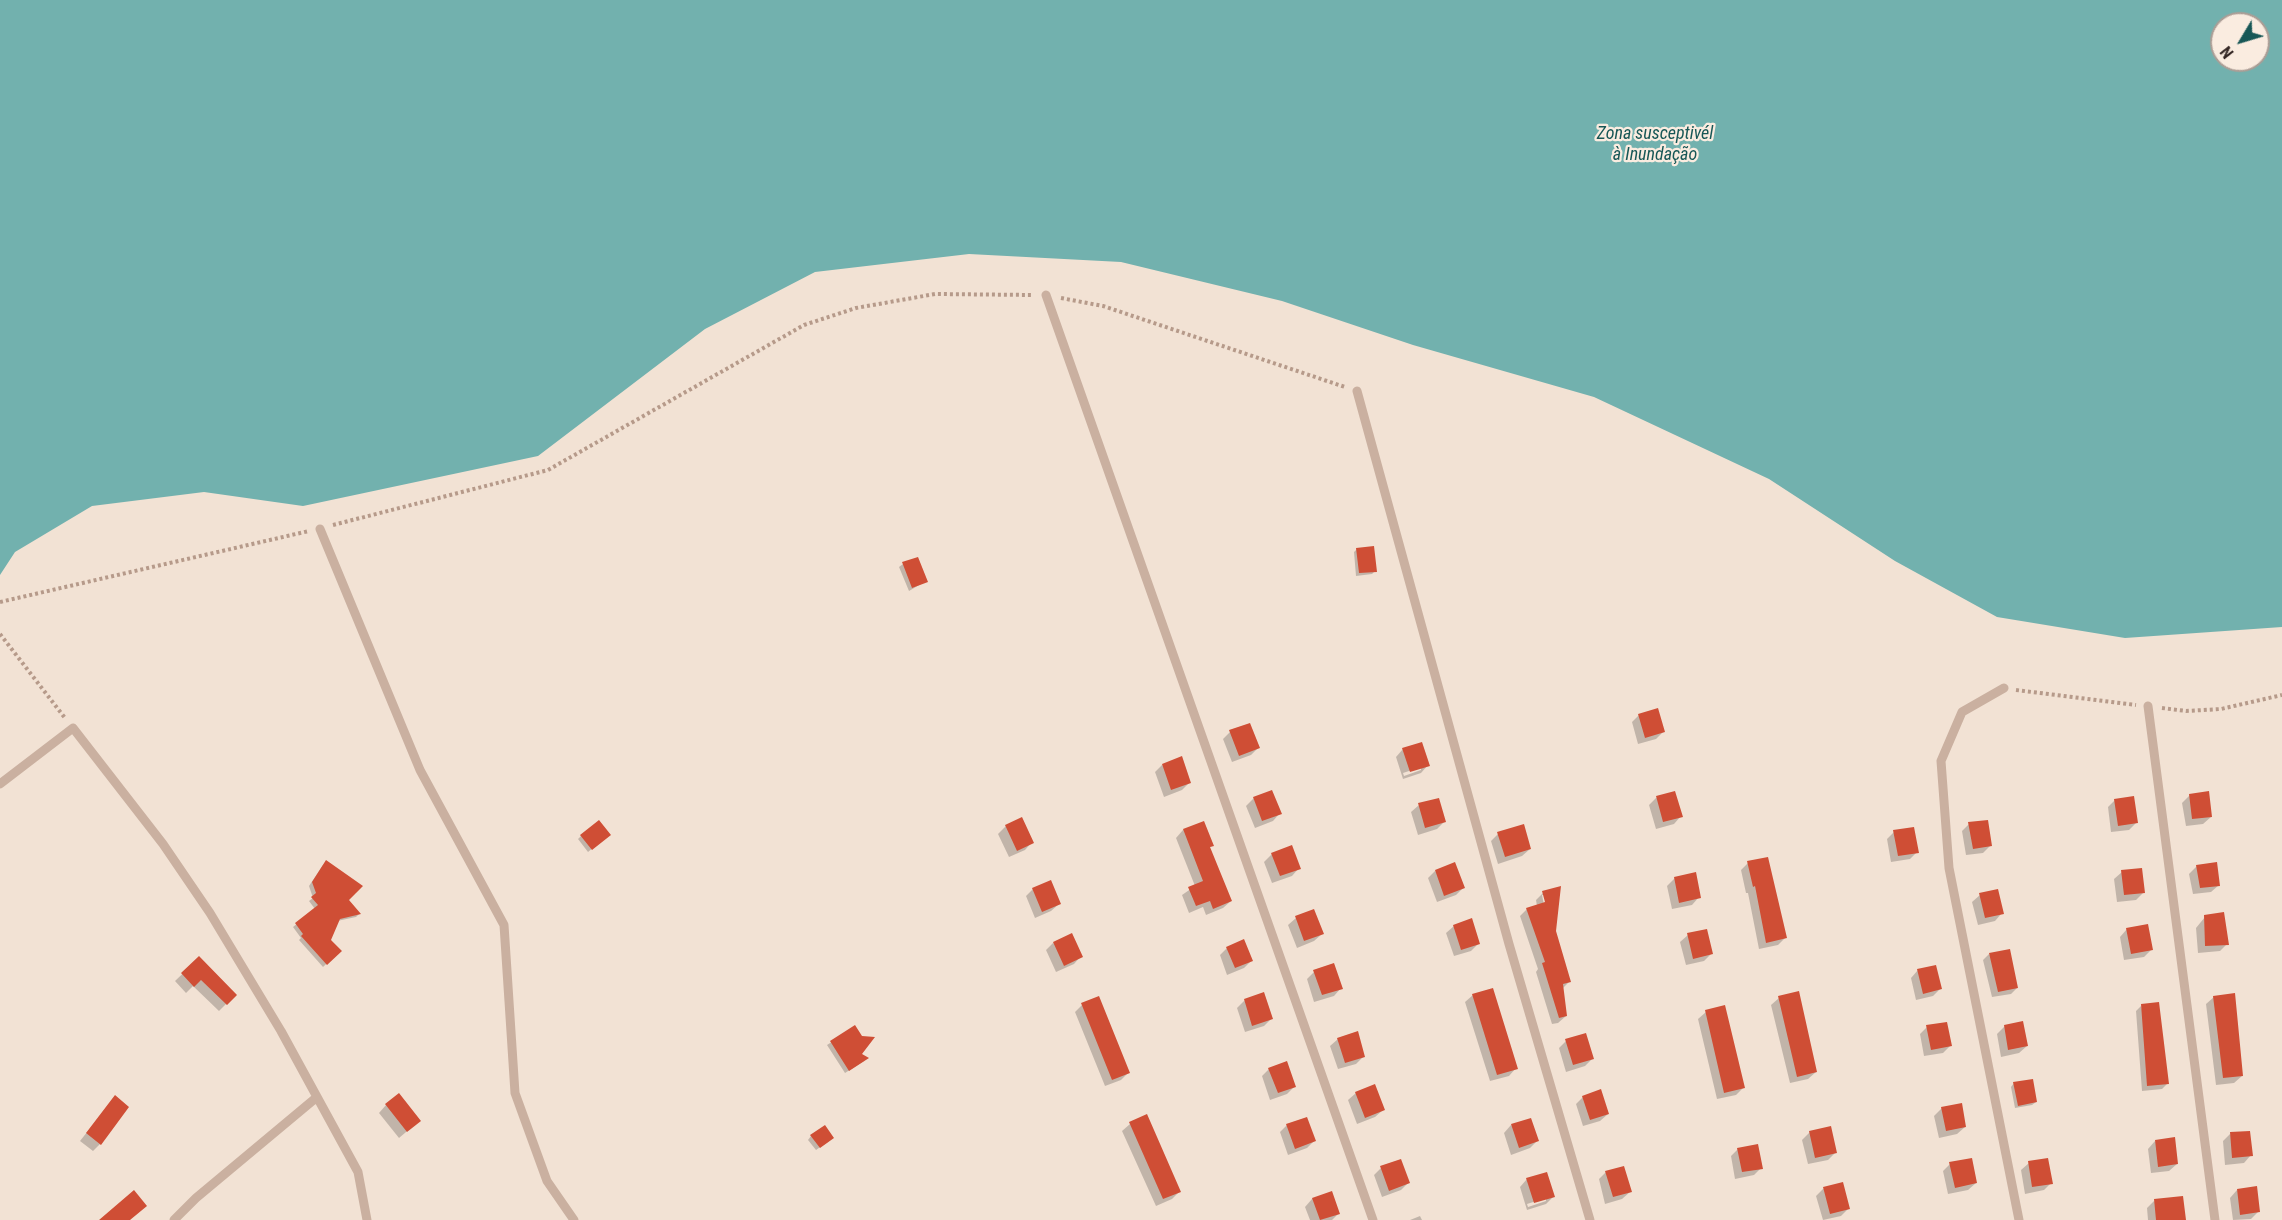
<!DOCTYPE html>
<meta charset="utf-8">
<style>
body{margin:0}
#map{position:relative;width:2282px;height:1220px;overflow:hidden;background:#f2e2d4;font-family:"Roboto Condensed",sans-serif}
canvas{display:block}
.north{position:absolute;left:2210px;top:12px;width:60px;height:60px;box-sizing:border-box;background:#faece0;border:2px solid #ab9d95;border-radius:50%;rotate:232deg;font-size:16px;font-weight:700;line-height:24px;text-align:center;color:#342724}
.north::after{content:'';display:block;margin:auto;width:21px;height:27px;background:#175756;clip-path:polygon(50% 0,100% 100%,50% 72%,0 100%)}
</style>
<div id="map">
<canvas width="2282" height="1220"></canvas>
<div class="north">N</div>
</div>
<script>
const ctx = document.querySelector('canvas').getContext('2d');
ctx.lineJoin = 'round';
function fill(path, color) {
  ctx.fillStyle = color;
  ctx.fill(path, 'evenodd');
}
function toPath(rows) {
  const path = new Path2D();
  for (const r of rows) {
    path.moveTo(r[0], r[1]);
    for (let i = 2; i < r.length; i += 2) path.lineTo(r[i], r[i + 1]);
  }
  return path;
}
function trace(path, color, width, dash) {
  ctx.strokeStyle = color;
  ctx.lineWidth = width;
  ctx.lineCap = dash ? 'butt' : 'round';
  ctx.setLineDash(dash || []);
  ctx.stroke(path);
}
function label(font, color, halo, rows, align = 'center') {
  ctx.font = font + ' "Roboto Condensed",sans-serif';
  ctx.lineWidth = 4.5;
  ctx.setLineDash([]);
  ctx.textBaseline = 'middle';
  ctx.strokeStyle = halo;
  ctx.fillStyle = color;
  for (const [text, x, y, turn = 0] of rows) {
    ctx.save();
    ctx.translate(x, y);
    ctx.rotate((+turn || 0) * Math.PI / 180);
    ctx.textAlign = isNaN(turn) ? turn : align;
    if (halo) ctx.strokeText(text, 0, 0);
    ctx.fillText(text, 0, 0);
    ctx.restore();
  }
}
fill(toPath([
 [0,0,2282,0,2282,627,2125,638,1997,617,1895,561,1769,479,1594,397,1413,345,1282,301,1121,262,969,254,815,272,705,329,538,456,303,506,204,492,92,506,15,552,0,575],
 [2222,24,2258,24,2258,60,2222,60]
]), '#72b1ae');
fill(toPath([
 [1357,549,1375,571,1372,574,1356,576,1354,552],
 [903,564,926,581,909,591,899,567],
 [1639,715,1663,732,1656,739,1638,744,1632,722],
 [1230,732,1258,748,1251,755,1232,762,1223,739],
 [1403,749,1428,765,1421,773,1403,779,1396,757],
 [1421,767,1421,770,1404,776,1403,773],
 [1162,765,1190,782,1182,790,1164,797,1155,772],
 [1674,793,1681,816,1674,824,1656,829,1649,805,1656,798],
 [2190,795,2211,817,2203,824,2186,826,2182,803],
 [1254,798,1280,813,1273,821,1255,828,1246,806],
 [2115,800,2136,823,2129,830,2111,832,2108,807],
 [1419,805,1444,822,1437,829,1418,835,1411,812],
 [1203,823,1212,846,1209,848,1231,901,1223,908,1206,915,1203,907,1189,913,1182,895,1195,886,1176,838,1183,830],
 [1969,824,1991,845,1983,853,1966,855,1962,831],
 [1006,826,1032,842,1025,850,1009,857,998,834],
 [1894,832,1917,852,1910,859,1891,862,1887,839],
 [1498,834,1530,849,1522,856,1498,864,1491,841],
 [581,836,605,838,588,852,578,839],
 [1272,854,1299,868,1292,876,1272,883,1264,862],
 [1748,863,1785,938,1778,945,1759,949,1748,893,1746,893,1741,870],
 [323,865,359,914,356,917,337,921,330,940,340,951,323,967,299,940,301,938,293,927,315,909,309,901,313,898,309,886],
 [2197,866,2219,885,2211,892,2193,894,2189,874],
 [1435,871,1463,888,1456,895,1437,902,1428,878],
 [2122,872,2143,893,2136,900,2117,902,2114,879],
 [1675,878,1699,897,1692,905,1672,909,1667,886],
 [1559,888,1555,932,1570,981,1562,989,1566,1016,1558,1023,1552,1024,1536,972,1538,969,1520,916,1527,909,1537,906,1536,900,1543,893],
 [1542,895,1545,895,1548,909,1545,910],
 [1033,889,1059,904,1051,911,1035,918,1026,896],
 [1980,895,2002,913,1995,921,1978,925,1972,902],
 [2205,917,2227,944,2220,951,2198,953,2196,928],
 [1296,918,1322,934,1314,941,1297,948,1288,925],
 [1454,926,1479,943,1471,951,1454,956,1446,933],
 [2127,929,2151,950,2144,957,2124,960,2120,937],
 [1688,935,1711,954,1704,961,1686,965,1680,942],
 [1053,943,1081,956,1074,964,1056,972,1046,950],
 [1227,948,1251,961,1244,968,1227,975,1220,955],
 [1989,954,2017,988,2011,994,1992,997,1983,960],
 [199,958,235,995,219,1011,193,986,186,993,175,981],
 [1918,970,1940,989,1933,996,1916,1000,1911,978],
 [1314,972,1341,988,1334,996,1314,1002,1307,979],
 [1473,995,1516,1068,1509,1076,1490,1081,1465,1002],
 [2214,997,2242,1076,2234,1083,2216,1085,2206,1004],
 [1779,998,1816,1072,1808,1079,1790,1083,1771,1005],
 [1245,1000,1271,1019,1264,1026,1245,1032,1237,1008],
 [1082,1005,1129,1072,1121,1080,1105,1086,1075,1012],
 [2141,1006,2167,1084,2162,1089,2142,1091,2136,1011],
 [1706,1012,1743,1088,1736,1095,1717,1099,1698,1019],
 [2005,1026,2027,1046,2019,1053,2001,1057,1997,1034],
 [855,1027,864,1061,845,1073,827,1045],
 [1927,1027,1950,1046,1943,1053,1924,1056,1920,1034],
 [1338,1039,1364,1056,1356,1064,1338,1069,1330,1046],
 [1566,1041,1592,1059,1585,1066,1566,1072,1559,1048],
 [1269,1069,1295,1086,1287,1094,1270,1100,1262,1076],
 [2014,1083,2036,1102,2032,1105,2015,1108,2011,1087],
 [1356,1093,1383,1110,1375,1117,1357,1124,1348,1100],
 [115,1097,100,1144,93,1151,80,1141],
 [1583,1097,1608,1114,1600,1121,1583,1126,1576,1104],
 [386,1105,419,1121,399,1138,379,1113],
 [1942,1108,1965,1127,1957,1134,1939,1138,1934,1116],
 [1130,1124,1179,1192,1172,1199,1156,1206,1122,1131],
 [1287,1125,1314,1141,1307,1148,1288,1155,1280,1132],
 [1511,1125,1537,1141,1530,1148,1511,1155,1504,1133],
 [1810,1132,1835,1153,1828,1160,1808,1164,1802,1140],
 [2230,1134,2251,1155,2244,1163,2225,1165,2223,1141],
 [811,1136,829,1141,816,1150,808,1140],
 [2155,1141,2177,1164,2169,1171,2151,1173,2148,1149],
 [1738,1149,1761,1168,1754,1175,1735,1179,1731,1156],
 [2029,1163,2051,1183,2044,1190,2025,1194,2021,1170],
 [1950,1164,1976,1183,1968,1190,1948,1194,1943,1171],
 [1381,1168,1408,1183,1401,1190,1382,1197,1374,1175],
 [1606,1172,1630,1192,1622,1199,1605,1204,1599,1179],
 [1527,1179,1553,1197,1546,1204,1527,1210,1520,1187],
 [1546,1198,1546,1201,1528,1207,1527,1204],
 [1842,1184,1849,1208,1841,1216,1823,1220,1816,1196,1823,1189],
 [2237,1190,2259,1211,2251,1219,2233,1220,2230,1198],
 [1331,1193,1338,1214,1332,1220,1310,1220,1305,1207,1312,1199],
 [2154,1201,2184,1220,2148,1220,2147,1208],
 [1420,1216,1422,1220,1410,1220]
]), '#0003');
fill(toPath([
 [1374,546,1377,572,1359,573,1356,548],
 [918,557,928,582,912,588,902,562],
 [1658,708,1665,732,1645,738,1638,714],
 [1250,723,1260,748,1239,756,1229,730],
 [1422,742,1430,766,1410,772,1402,748],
 [1182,756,1191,783,1171,790,1162,764],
 [1272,790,1282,814,1262,821,1253,797],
 [1675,791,1683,817,1663,822,1656,796],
 [2209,791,2212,817,2192,819,2189,794],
 [2134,796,2138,823,2118,826,2114,799],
 [1439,798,1446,822,1425,828,1418,803],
 [1022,817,1034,843,1017,851,1005,825],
 [599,820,611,835,592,850,580,835],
 [1988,820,1992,846,1973,849,1968,822],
 [1204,821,1214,846,1210,847,1232,901,1213,909,1210,901,1196,906,1188,887,1203,881,1183,829],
 [1524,824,1531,849,1505,857,1497,832],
 [1914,827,1919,853,1898,856,1893,830],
 [1292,845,1301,869,1280,876,1271,853],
 [1768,857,1787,938,1766,943,1755,886,1753,887,1747,861],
 [326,860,363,886,349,900,361,914,340,919,331,940,342,951,327,965,301,936,303,934,295,923,318,905,311,897,316,893,312,882],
 [1455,862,1465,888,1444,896,1435,870],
 [2217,862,2220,886,2200,888,2196,865],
 [2142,868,2145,893,2124,895,2121,870],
 [1696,872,1701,898,1679,903,1674,877],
 [1051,880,1061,904,1042,912,1032,888],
 [1561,886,1556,931,1571,982,1563,984,1567,1016,1559,1018,1542,963,1545,962,1526,908,1545,902,1542,891],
 [1998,889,2004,914,1985,918,1979,893],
 [1314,909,1324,934,1304,941,1295,916],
 [2224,912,2229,945,2205,946,2204,915],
 [1472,918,1480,944,1461,950,1453,925],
 [2148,924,2153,950,2131,954,2126,928],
 [1707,929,1713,954,1693,959,1687,933],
 [1072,933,1083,957,1064,966,1053,942],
 [1244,939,1253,961,1235,968,1226,947],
 [2010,949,2018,988,1998,992,1989,953],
 [199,956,237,995,227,1005,201,980,194,987,181,973],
 [1334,963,1343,989,1322,995,1313,970],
 [1936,965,1942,989,1923,994,1917,969],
 [1493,988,1518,1069,1497,1075,1472,994],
 [1799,991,1817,1072,1797,1077,1778,996],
 [1264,992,1273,1019,1252,1026,1244,999],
 [2235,993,2243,1076,2223,1078,2213,996],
 [1099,996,1130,1073,1112,1080,1081,1003],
 [2159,1002,2169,1084,2147,1086,2141,1004],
 [1725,1005,1745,1088,1724,1093,1705,1010],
 [2023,1021,2028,1046,2008,1050,2004,1025],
 [1947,1022,1952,1046,1931,1050,1926,1025],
 [855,1025,862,1036,875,1037,862,1054,869,1058,849,1071,830,1041],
 [1358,1031,1365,1057,1345,1063,1337,1038],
 [1586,1033,1594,1059,1573,1065,1565,1039],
 [1287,1061,1296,1087,1278,1093,1268,1068],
 [2033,1079,2037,1102,2018,1106,2013,1082],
 [1375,1084,1385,1110,1365,1118,1355,1092],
 [1601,1089,1609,1114,1590,1120,1582,1096],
 [399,1093,421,1121,407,1132,385,1104],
 [115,1095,129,1107,101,1145,86,1133],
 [1962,1103,1966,1127,1946,1131,1941,1107],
 [1147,1114,1181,1192,1163,1199,1129,1122],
 [1307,1117,1316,1141,1295,1149,1286,1124],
 [1531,1118,1539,1141,1519,1148,1511,1124],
 [825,1125,834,1138,820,1148,810,1135],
 [1831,1126,1837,1153,1815,1158,1809,1131],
 [2250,1131,2253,1156,2232,1158,2230,1132],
 [2175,1137,2178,1164,2158,1167,2155,1140],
 [1758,1144,1763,1169,1742,1172,1737,1148],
 [1972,1158,1977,1183,1955,1188,1949,1162],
 [2048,1158,2053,1184,2032,1187,2028,1161],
 [1401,1159,1410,1183,1389,1191,1380,1166],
 [1624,1166,1632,1192,1613,1197,1605,1171],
 [1547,1172,1555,1197,1534,1203,1526,1178],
 [1843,1182,1850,1209,1830,1214,1823,1187],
 [2257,1186,2260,1212,2240,1215,2237,1189],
 [134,1190,147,1206,130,1220,99,1220],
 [1332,1191,1340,1214,1320,1220,1312,1198],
 [2183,1196,2186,1220,2156,1220,2154,1199]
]), '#cf4e35');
trace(toPath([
 [1061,298,1103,306,1345,387],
 [333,525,548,470,804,325,856,308,935,294,1032,295],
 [0,602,309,531],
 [0,634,65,718],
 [2016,690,2136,705],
 [2162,708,2186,711,2221,709,2282,695]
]), '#b69a8a', 4, [3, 3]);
trace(toPath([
 [1046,295,1373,1220],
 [1357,391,1509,944,1590,1220],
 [320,529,420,770,504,925,515,1093,547,1181,574,1220],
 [2004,688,1962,712,1941,761,1949,868,2019,1220],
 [2148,706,2215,1220],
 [0,784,73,728,163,844,210,913,281,1031,358,1172,367,1220],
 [174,1220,196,1198,317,1097]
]), '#cab0a0', 9);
label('italic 18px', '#175756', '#faece0', [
 ["Zona susceptivél",1655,134],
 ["à Inundação",1655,155]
]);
</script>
